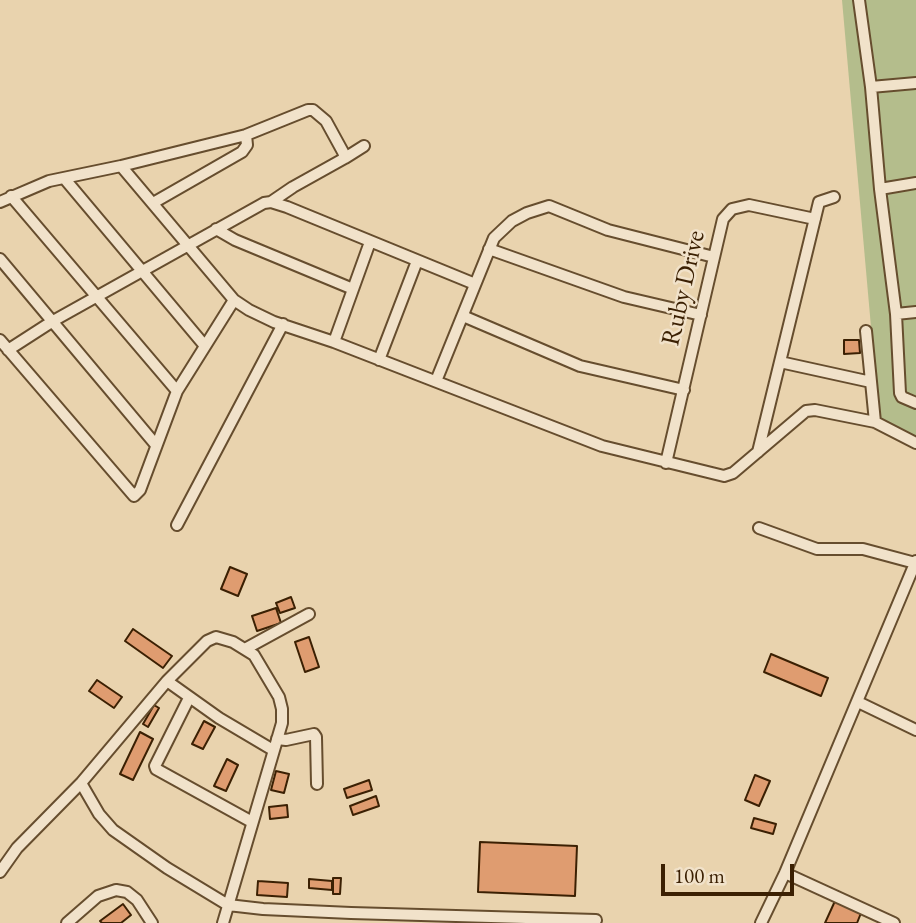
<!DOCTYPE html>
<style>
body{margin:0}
#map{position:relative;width:916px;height:923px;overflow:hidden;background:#e9d3ae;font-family:"EB Garamond",serif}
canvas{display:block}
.scale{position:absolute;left:661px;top:864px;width:133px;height:32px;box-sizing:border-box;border:4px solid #3b2003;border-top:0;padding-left:9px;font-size:21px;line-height:24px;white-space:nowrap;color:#3b2003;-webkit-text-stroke:5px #f1e2ca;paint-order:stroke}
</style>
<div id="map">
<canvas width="916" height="923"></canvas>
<div class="scale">100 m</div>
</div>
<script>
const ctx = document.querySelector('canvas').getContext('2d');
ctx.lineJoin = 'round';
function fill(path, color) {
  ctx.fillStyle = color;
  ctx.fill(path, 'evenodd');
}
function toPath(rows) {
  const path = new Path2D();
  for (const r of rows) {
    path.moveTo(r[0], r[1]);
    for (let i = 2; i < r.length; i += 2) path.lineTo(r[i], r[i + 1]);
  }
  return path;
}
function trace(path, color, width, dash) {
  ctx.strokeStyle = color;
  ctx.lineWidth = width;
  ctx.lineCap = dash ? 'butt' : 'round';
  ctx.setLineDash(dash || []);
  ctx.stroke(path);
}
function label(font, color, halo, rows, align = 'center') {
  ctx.font = font + ' "EB Garamond",serif';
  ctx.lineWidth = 5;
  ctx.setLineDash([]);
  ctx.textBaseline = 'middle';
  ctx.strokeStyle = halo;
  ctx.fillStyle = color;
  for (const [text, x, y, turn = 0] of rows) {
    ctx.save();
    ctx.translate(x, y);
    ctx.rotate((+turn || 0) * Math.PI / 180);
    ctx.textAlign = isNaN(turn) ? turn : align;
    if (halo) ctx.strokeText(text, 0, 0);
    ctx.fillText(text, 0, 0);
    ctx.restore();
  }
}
fill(toPath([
 [842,0,916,0,916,437,879,417]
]), '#b4bd8c');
const building = toPath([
 [844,340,859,340,860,353,844,354,844,340],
 [230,567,247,574,238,596,221,589,230,567],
 [291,597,295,608,280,613,276,603,291,597],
 [276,608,281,623,257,631,252,616,276,608],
 [133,629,172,656,163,668,125,641,133,629],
 [309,637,319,667,305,672,295,642,309,637],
 [771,654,828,678,821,696,764,672,771,654],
 [97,680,122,697,114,708,89,691,97,680],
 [154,705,159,708,148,727,143,724,154,705],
 [204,721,215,727,203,749,192,744,204,721],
 [140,732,153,739,133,780,120,774,140,732],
 [227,759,238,765,226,791,214,786,227,759],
 [276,771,289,774,284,793,271,790,276,771],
 [755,775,770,781,759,806,745,800,755,775],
 [369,780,372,790,347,798,344,789,369,780],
 [376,796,379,806,353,815,350,806,376,796],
 [287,805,288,817,270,819,269,807,287,805],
 [754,818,776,824,773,834,751,828,754,818],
 [480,842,577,846,575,896,478,892,480,842],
 [333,878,341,878,340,894,333,894,333,878],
 [309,879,332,881,332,890,309,888,309,879],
 [258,881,288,883,287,897,257,895,258,881],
 [835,901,861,913,857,923,825,923,835,901],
 [123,904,131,915,121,923,102,923,100,921,123,904]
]);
fill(building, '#df9c70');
trace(building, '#3b2003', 2);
const minor = toPath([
 [859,0,871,87,880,189,896,314,900,393,902,397,916,403],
 [871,87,916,83],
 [246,135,308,110,313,110,326,121,343,152,345,158,293,187,271,202],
 [345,158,364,146],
 [121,166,234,300,249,310,274,322,334,342,602,446,724,476,733,473,806,411,815,410,875,422,916,443],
 [64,178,205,346],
 [880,189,916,183],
 [11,196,177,391],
 [0,202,49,181,121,166,246,135,247,145,242,152,153,203],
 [216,229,235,240,353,289],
 [489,249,624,297,701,315],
 [0,259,156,445],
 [896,314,916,312],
 [463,316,580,366,684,390],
 [866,331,875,422],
 [0,340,134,496,140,490,177,391,234,300],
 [334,342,370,242],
 [8,350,53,321,264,203,271,202,287,207,475,284],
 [379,360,417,261],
 [780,362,871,382],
 [436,381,494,238,512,221,527,213,549,206,608,230,714,257],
 [758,452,819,202,834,197],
 [666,463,723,219,732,209,749,205,815,219],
 [177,525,283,324],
 [759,528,817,549,863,549,915,563],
 [245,649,309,614],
 [167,681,219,718,273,750],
 [189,698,155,766,156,769,252,822],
 [858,702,916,730],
 [277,739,286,740,314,734,316,737,317,784],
 [81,783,99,814,113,830,167,868,228,905,263,909,351,913,596,920],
 [0,872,17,848,81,783,167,681,207,641,216,637,233,642,254,655,279,697,282,709,282,723,223,923],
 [785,873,894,923],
 [67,923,98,896,116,890,127,892,137,900,152,923],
 [761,923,785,873,916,561]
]);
trace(minor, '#664d2e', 14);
trace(minor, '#f1e2ca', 10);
label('26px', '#3b2003', '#f1e2ca', [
 ["Ruby Drive",684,288,-77]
]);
</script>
